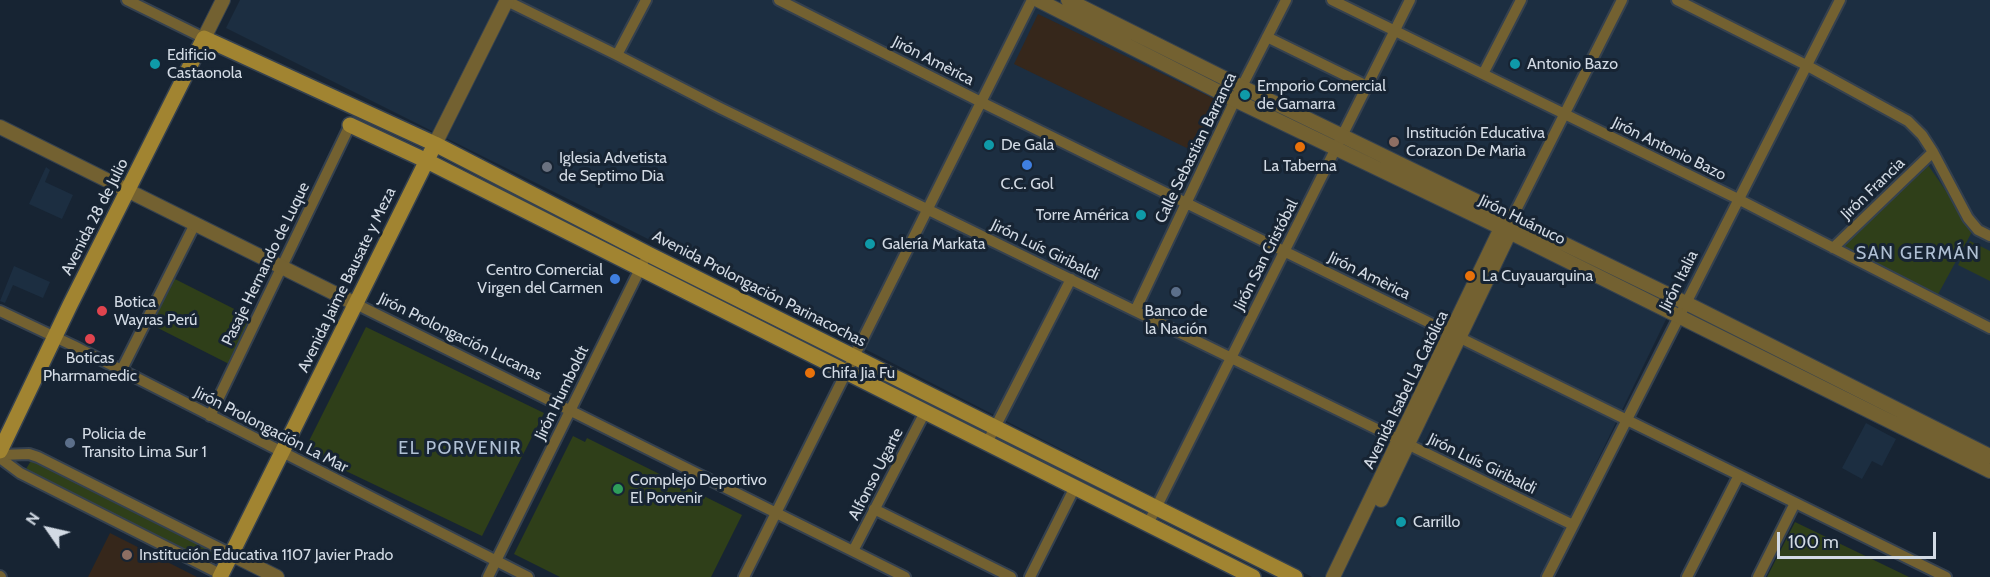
<!DOCTYPE html>
<meta charset="utf-8">
<style>
body{margin:0}
#map{position:relative;width:1990px;height:577px;overflow:hidden;background:#172433;font-family:Cabin,sans-serif}
canvas{display:block}
.north{position:absolute;left:18px;top:499px;width:60px;height:60px;-webkit-text-stroke:4px #172433;paint-order:stroke;rotate:304deg;font-size:16px;font-weight:700;line-height:24px;text-align:center;color:#d2dae4}
.north::after{content:'';display:block;margin:auto;width:21px;height:27px;background:#d2dae4;clip-path:polygon(50% 0,100% 100%,50% 72%,0 100%)}
.scale{position:absolute;left:1777px;top:532px;width:159px;height:27px;box-sizing:border-box;border:3px solid #d2dae4;border-top:0;padding-left:8px;font-size:18px;line-height:21px;white-space:nowrap;color:#d2dae4;-webkit-text-stroke:4px #172433;paint-order:stroke}
</style>
<div id="map">
<canvas width="1990" height="577"></canvas>
<div class="north">N</div>
<div class="scale">100 m</div>
</div>
<script>
const ctx = document.querySelector('canvas').getContext('2d');
ctx.lineJoin = 'round';
function fill(path, color) {
  ctx.fillStyle = color;
  ctx.fill(path, 'evenodd');
}
function toPath(rows) {
  const path = new Path2D();
  for (const r of rows) {
    path.moveTo(r[0], r[1]);
    for (let i = 2; i < r.length; i += 2) path.lineTo(r[i], r[i + 1]);
  }
  return path;
}
function trace(path, color, width, dash) {
  ctx.strokeStyle = color;
  ctx.lineWidth = width;
  ctx.lineCap = dash ? 'butt' : 'round';
  ctx.setLineDash(dash || []);
  ctx.stroke(path);
}
function label(font, color, halo, rows, align = 'center') {
  ctx.font = font + ' Cabin,sans-serif';
  ctx.lineWidth = 6;
  ctx.setLineDash([]);
  ctx.textBaseline = 'middle';
  ctx.strokeStyle = halo;
  ctx.fillStyle = color;
  for (const [text, x, y, turn = 0] of rows) {
    ctx.save();
    ctx.translate(x, y);
    ctx.rotate((+turn || 0) * Math.PI / 180);
    ctx.textAlign = isNaN(turn) ? turn : align;
    if (halo) ctx.strokeText(text, 0, 0);
    ctx.fillText(text, 0, 0);
    ctx.restore();
  }
}
fill(toPath([
 [240,0,1990,0,1990,462,1673,305,1541,577,1312,577,700,265,226,28],
 [46,167,50,170,45,182,73,195,62,219,29,204],
 [14,266,50,282,43,298,13,285,5,303,0,301],
 [1866,423,1896,439,1882,466,1872,461,1862,479,1842,468]
]), '#1c2e41');
fill(toPath([
 [1038,14,1219,101,1195,152,1014,64],
 [110,533,197,577,88,577]
]), '#36271b');
fill(toPath([
 [1925,164,1928,165,1973,230,1936,298,1837,248],
 [1970,241,1990,251,1990,281,1958,265],
 [169,276,256,320,233,366,146,322],
 [366,327,544,413,482,536,304,451],
 [573,436,585,442,587,438,742,515,711,577,560,577,514,554],
 [32,459,214,552,209,563,26,469],
 [1795,522,1909,577,1767,577]
]), '#2f3f19');
const minor = toPath([
 [127,0,204,38],
 [505,0,617,55,720,108,1573,525],
 [779,0,981,102,1946,577],
 [1332,0,1738,199,1990,328],
 [1677,0,1806,65,1908,121,1922,135,1933,152,1968,218,1978,230,1990,236],
 [1267,37,1367,86],
 [617,55,646,0],
 [1483,74,1521,0],
 [1511,220,1622,0],
 [1833,248,1933,152],
 [356,304,905,577],
 [0,311,74,346,528,577],
 [1135,311,1235,100,1286,0],
 [121,371,195,224],
 [210,416,350,125],
 [987,443,1071,279],
 [0,455,29,454,38,457,231,554],
 [0,458,20,473,222,575],
 [874,509,1011,577],
 [1148,524,1410,0],
 [853,551,925,412],
 [0,576,1,577],
 [488,577,643,263],
 [744,577,1032,0],
 [1030,577,1075,487],
 [1547,577,1840,0],
 [1687,577,1739,475],
 [1758,577,1795,503]
]);
const tertiary = toPath([
 [1038,0,1235,100,1493,224,1990,471],
 [1068,0,1242,87,1692,306,1990,456],
 [204,38,223,0],
 [0,127,356,304],
 [435,144,507,0],
 [1381,500,1509,234],
 [231,554,277,577],
 [1333,577,1501,228,1506,224]
]);
const secondary = toPath([
 [350,125,427,161,1253,577],
 [0,451,70,305,204,38,435,144,648,254,1295,577],
 [220,577,431,152]
]);
trace(minor, '#35414f', 14);
trace(tertiary, '#35414f', 16);
trace(secondary, '#35414f', 18);
trace(minor, '#736131', 10);
trace(tertiary, '#736131', 14);
trace(secondary, '#a18431', 15);
for (const [x, y, r, color] of [
 [155,64,6,"#0f9aa8"],
 [1515,64,6,"#0f9aa8"],
 [1245,95,6,"#0f9aa8"],
 [1394,142,6,"#8d6e63"],
 [989,145,6,"#0f9aa8"],
 [1300,147,6,"#e8710a"],
 [1027,165,6,"#3f7fe0"],
 [547,167,6,"#6b7280"],
 [1141,215,6,"#0f9aa8"],
 [870,244,6,"#0f9aa8"],
 [1470,276,6,"#e8710a"],
 [615,279,6,"#3f7fe0"],
 [1176,292,6,"#5c6f8a"],
 [102,311,6,"#e0444e"],
 [90,339,6,"#e0444e"],
 [810,373,6,"#e8710a"],
 [70,443,6,"#5c6f8a"],
 [618,489,6,"#2e9e5b"],
 [1401,522,6,"#0f9aa8"],
 [127,555,6,"#8d6e63"]
]) {
  const dot = new Path2D();
  dot.arc(x, y, r, 0, 2 * Math.PI);
  ctx.fillStyle = color;
  ctx.fill(dot);
  trace(dot, '#172433', 2);
}
label('16px', '#d2dae4', '#172433', [
 ["Edificio",167,55],
 ["Castaonola",167,73],
 ["Antonio Bazo",1527,64],
 ["Emporio Comercial",1257,86],
 ["de Gamarra",1257,104],
 ["Institución Educativa",1406,133],
 ["Corazon De Maria",1406,151],
 ["De Gala",1001,145],
 ["Iglesia Advetista",559,158],
 ["de Septimo Dia",559,176],
 ["La Taberna",1300,166,"center"],
 ["C.C. Gol",1027,184,"center"],
 ["Torre América",1129,215,"right"],
 ["Galería Markata",882,244],
 ["Centro Comercial",603,270,"right"],
 ["Virgen del Carmen",603,288,"right"],
 ["La Cuyauarquina",1482,276],
 ["Botica",114,302],
 ["Wayras Perú",114,320],
 ["Banco de",1176,311,"center"],
 ["la Nación",1176,329,"center"],
 ["Boticas",90,358,"center"],
 ["Pharmamedic",90,376,"center"],
 ["Chifa Jia Fu",822,373],
 ["Policia de",82,434],
 ["Transito Lima Sur 1",82,452],
 ["Complejo Deportivo",630,480],
 ["El Porvenir",630,498],
 ["Carrillo",1413,522],
 ["Institución Educativa 1107 Javier Prado",139,555]
], 'left');
label('16px', '#d2dae4', '#172433', [
 ["Jirón Amèrica",933,61,27],
 ["Calle Sebastian Barranca",1196,148,-64],
 ["Jirón Antonio Bazo",1669,149,26],
 ["Jirón Francia",1873,189,-44],
 ["Avenida 28 de Julio",95,217,-63],
 ["Jirón Huánuco",1522,220,26],
 ["Jirón Luís Giribaldi",1045,250,26],
 ["Jirón San Cristóbal",1266,255,-63],
 ["Pasaje Hernando de Luque",266,264,-64],
 ["Jirón Amèrica",1369,276,26],
 ["Avenida Jaime Bausate y Meza",347,280,-64],
 ["Jirón Italia",1679,281,-63],
 ["Avenida Prolongación Parinacochas",759,289,27],
 ["Jirón Prolongación Lucanas",460,337,26],
 ["Avenida Isabel La Católica",1406,390,-64],
 ["Jirón Humboldt",562,393,-64],
 ["Jirón Prolongación La Mar",271,430,27],
 ["Jirón Luís Giribaldi",1482,464,26],
 ["Alfonso Ugarte",876,474,-63]
]);
ctx.letterSpacing = '1.5px';
label('18px', '#b0c0d4', '#172433', [
 ["SAN GERMÁN",1918,254],
 ["EL PORVENIR",460,449]
]);
ctx.letterSpacing = '0px';
</script>
